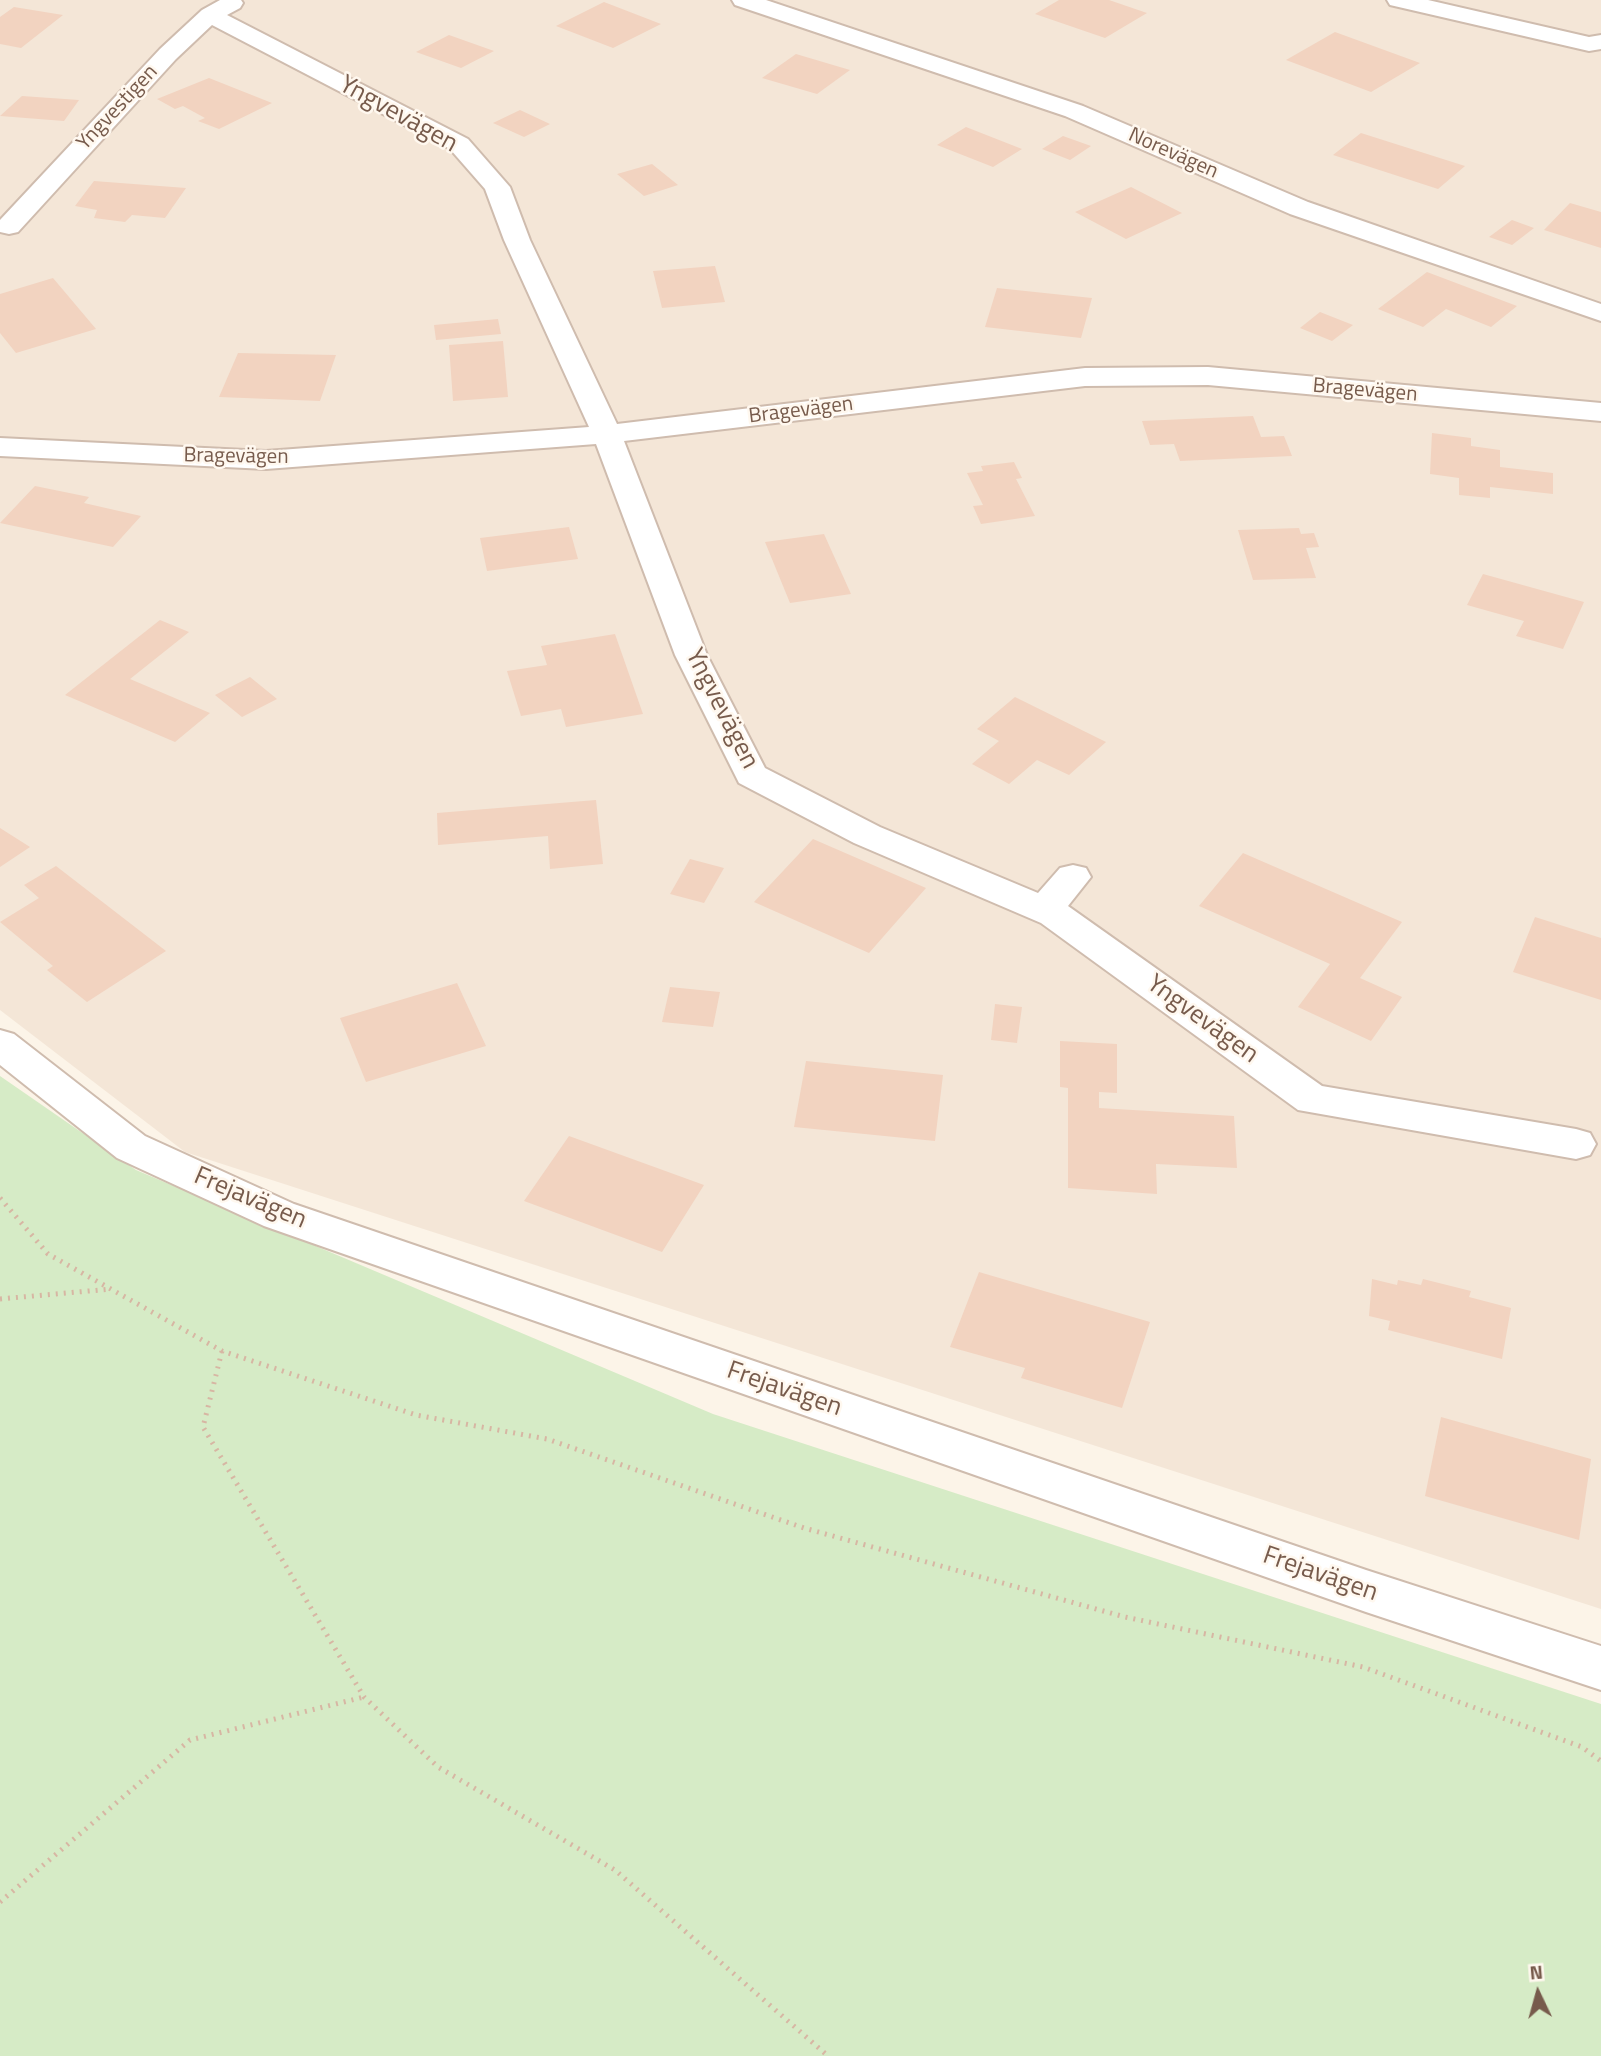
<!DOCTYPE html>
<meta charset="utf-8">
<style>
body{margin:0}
#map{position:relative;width:1601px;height:2056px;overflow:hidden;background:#fcf4e8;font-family:"Titillium Web",sans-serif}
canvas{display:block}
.north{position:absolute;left:1503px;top:1958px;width:70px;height:70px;-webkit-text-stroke:5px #fff8ef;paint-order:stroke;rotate:355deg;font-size:19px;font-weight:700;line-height:28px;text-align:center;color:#775b4c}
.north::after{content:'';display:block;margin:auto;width:24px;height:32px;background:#775b4c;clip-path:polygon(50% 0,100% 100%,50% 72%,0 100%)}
</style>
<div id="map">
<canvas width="1601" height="2056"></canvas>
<div class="north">N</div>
</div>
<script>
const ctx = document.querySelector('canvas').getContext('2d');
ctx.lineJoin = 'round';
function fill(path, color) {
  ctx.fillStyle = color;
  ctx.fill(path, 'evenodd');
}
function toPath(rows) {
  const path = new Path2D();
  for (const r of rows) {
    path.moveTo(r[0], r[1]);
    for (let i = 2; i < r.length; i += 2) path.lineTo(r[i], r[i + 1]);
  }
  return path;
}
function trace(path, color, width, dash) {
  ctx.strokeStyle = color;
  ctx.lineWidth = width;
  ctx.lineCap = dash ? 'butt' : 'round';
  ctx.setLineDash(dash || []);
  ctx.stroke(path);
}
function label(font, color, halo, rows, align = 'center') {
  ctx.font = font + ' "Titillium Web",sans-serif';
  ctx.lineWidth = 5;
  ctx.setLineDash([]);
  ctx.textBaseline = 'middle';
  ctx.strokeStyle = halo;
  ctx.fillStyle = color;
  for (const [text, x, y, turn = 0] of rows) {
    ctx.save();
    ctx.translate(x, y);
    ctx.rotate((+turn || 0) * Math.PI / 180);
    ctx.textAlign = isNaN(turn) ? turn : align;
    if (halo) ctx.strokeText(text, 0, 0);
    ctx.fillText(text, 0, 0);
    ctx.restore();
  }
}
fill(toPath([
 [0,0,1601,0,1601,1609,185,1152,0,1010]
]), '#f4e6d7');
fill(toPath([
 [0,1076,136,1170,713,1414,1601,1704,1601,2056,0,2056]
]), '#d6ebc6');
fill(toPath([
 [1059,0,1109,0,1147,13,1105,38,1035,14],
 [604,2,661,24,613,48,556,26],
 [14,7,63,15,21,48,0,44,0,17],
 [1335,32,1420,63,1371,92,1286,60],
 [449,35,494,51,461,68,416,52],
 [796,54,850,70,817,94,762,78],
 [209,78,272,103,219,129,198,121,205,118,183,106,175,109,157,99],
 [22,96,79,100,64,121,0,116],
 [520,110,550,124,524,137,493,123],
 [966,127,1022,149,993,167,937,145],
 [1361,133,1465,166,1438,189,1333,155],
 [1063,136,1091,146,1070,160,1042,149],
 [652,164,678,185,644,196,617,174],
 [94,181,186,188,165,218,132,215,125,222,94,218,97,210,75,206],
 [1131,187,1182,213,1126,239,1075,212],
 [1570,203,1601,212,1601,248,1544,230],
 [1512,220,1534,228,1512,245,1489,237],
 [715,266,725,302,662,308,653,271],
 [1427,272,1517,306,1491,327,1446,309,1423,327,1378,309],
 [53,278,96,329,16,353,0,333,0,294],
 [997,288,1092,298,1081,338,985,327],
 [1320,312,1353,325,1332,341,1300,328],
 [498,319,501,334,436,340,434,325],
 [503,341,508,397,453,401,449,345],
 [238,353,336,355,320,401,219,397],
 [1253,416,1261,437,1284,436,1292,456,1180,461,1174,444,1150,445,1142,421],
 [1432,433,1471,438,1471,446,1500,450,1500,467,1553,473,1553,494,1490,487,1490,498,1459,495,1459,478,1430,474],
 [1014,462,1022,478,1016,479,1035,516,981,524,973,506,983,505,967,473,983,471,981,466],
 [35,486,89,497,84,503,141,516,113,547,0,523],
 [569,527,578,559,487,571,480,538],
 [1299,528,1301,534,1314,533,1319,547,1306,548,1316,578,1253,580,1238,530],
 [824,534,851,594,790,603,765,542],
 [1483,574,1584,602,1563,649,1516,636,1524,621,1467,605],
 [160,620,189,632,130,679,210,713,175,742,65,695],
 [615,634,643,714,566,727,561,709,521,716,507,671,547,665,541,646],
 [250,677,277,699,242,717,215,695],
 [1015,697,1106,742,1069,775,1037,760,1009,784,972,764,999,741,977,729],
 [596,800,603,864,550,869,548,836,438,845,437,813],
 [0,828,30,847,0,867],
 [813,839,926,888,869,953,754,902],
 [1243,853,1402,922,1360,978,1402,997,1371,1041,1298,1007,1330,964,1199,906],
 [690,859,724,868,704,903,670,894],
 [56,866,166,951,87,1002,47,970,53,966,0,922,39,898,24,885],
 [1535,917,1601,938,1601,1000,1513,972],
 [457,983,486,1046,366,1082,340,1018],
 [670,987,720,992,713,1027,662,1022],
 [995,1004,1022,1007,1017,1043,991,1040],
 [1060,1041,1117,1044,1117,1093,1099,1092,1099,1108,1234,1116,1237,1168,1156,1164,1157,1194,1068,1188,1068,1088,1060,1087],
 [806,1061,943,1075,935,1141,794,1127],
 [569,1136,704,1185,662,1252,524,1201],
 [979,1272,1150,1322,1122,1408,1021,1378,1025,1368,950,1347],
 [1372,1279,1397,1285,1398,1280,1421,1285,1423,1279,1471,1291,1469,1297,1511,1308,1502,1359,1388,1330,1390,1321,1369,1316],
 [1441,1417,1591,1459,1579,1540,1425,1496]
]), '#f2d3c0');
const minor = toPath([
 [220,0,241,0,243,3,240,8,227,15,468,139,510,187,530,240,617,424,1085,368,1208,367,1601,403,1601,421,1208,385,1085,386,624,441,707,655,765,768,880,827,1038,893,1060,868,1073,865,1086,868,1091,877,1068,906,1322,1086,1576,1129,1590,1133,1596,1144,1590,1155,1576,1159,1298,1110,1041,923,854,843,739,783,675,655,596,444,266,469,0,456,0,438,266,451,589,427,504,240,485,189,450,149,212,25,176,59,18,232,9,234,0,232,0,220,160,49,202,10,220,0],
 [732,0,766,0,1083,106,1308,202,1601,304,1601,321,1290,214,1065,116,735,5,732,0],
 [1387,0,1428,0,1589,37,1601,35,1601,49,1589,51,1390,5,1387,0],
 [0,1030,14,1034,145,1136,294,1204,1366,1570,1601,1646,1601,1690,1366,1612,264,1226,117,1158,0,1065,0,1030]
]);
trace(minor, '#cfbcae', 4);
trace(toPath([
 [0,1198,48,1254,222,1351,416,1415,547,1439,804,1528,1125,1617,1363,1667,1582,1747,1601,1761],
 [0,1299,111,1289],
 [222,1351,203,1427,364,1697,438,1767,615,1870,828,2056],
 [0,1902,190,1740,364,1697]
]), '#d7b6a3', 5, [2, 6]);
fill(minor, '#fff');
label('21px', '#775b4c', '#fff8ef', [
 ["Yngvestigen",118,108,-47],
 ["Norevägen",1173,154,24],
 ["Bragevägen",1365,391,5],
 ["Bragevägen",801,411,-7],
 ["Bragevägen",236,457,1]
]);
label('26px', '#775b4c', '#fff8ef', [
 ["Yngvevägen",398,115,29],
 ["Yngvevägen",721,709,63],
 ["Yngvevägen",1202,1020,36],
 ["Frejavägen",250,1199,23],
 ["Frejavägen",784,1390,19],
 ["Frejavägen",1320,1575,19]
]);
</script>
